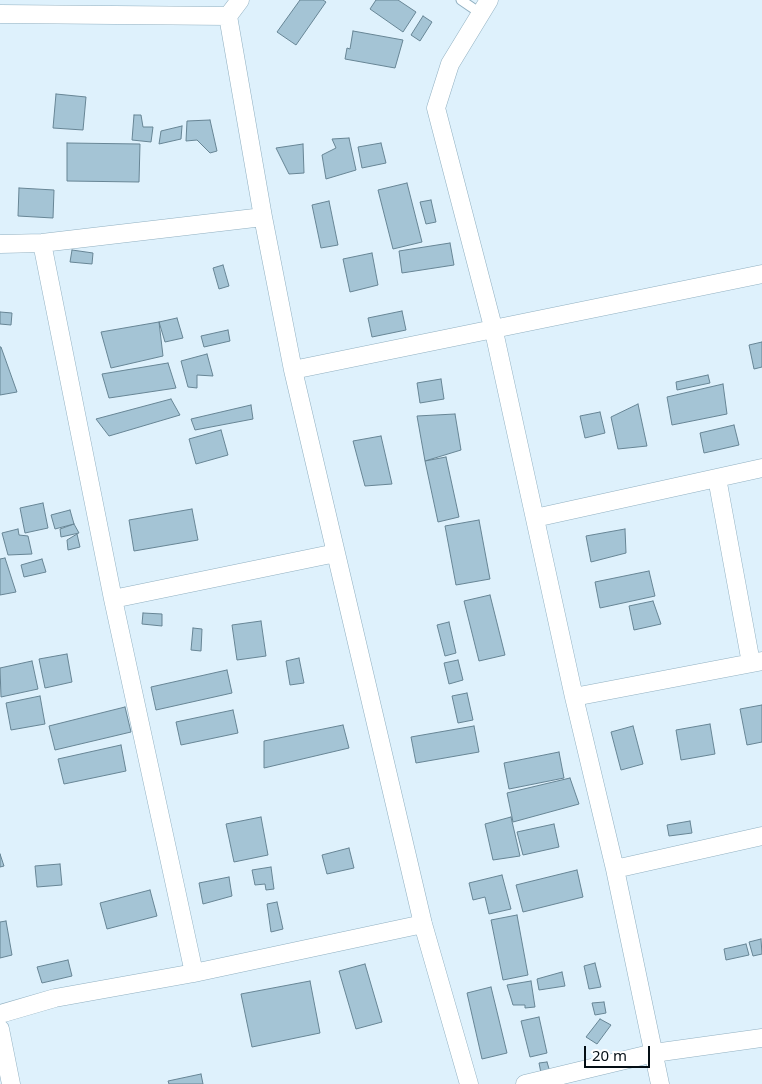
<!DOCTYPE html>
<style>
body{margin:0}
#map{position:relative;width:762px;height:1084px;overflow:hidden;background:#def1fc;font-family:"Noto Sans",sans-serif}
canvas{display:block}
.scale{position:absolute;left:584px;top:1046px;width:66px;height:22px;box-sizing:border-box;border:2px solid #040e14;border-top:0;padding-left:6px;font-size:15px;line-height:18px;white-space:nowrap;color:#040e14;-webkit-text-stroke:4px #fff;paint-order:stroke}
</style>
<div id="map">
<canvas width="762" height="1084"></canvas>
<div class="scale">20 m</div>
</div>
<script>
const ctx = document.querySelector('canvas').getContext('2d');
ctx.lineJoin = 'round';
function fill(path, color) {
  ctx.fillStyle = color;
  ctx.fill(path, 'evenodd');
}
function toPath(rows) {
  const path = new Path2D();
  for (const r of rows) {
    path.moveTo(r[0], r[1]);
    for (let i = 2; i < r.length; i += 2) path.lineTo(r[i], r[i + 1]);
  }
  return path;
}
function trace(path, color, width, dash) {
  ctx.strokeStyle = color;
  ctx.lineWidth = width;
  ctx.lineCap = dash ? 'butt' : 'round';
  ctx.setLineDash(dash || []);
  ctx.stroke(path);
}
const building = toPath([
 [300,0,323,0,326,2,296,45,277,32,300,0],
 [376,0,398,0,416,12,403,32,370,9,376,0],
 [423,16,432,22,420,41,411,35,423,16],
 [353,31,403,40,395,68,345,59,347,48,350,49,353,31],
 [56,94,86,97,83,130,53,128,56,94],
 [134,115,141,115,143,127,153,127,151,142,132,140,134,115],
 [210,120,217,151,210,153,197,140,186,141,187,121,210,120],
 [182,126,181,139,159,144,161,131,182,126],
 [349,138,356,170,326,179,322,155,336,148,332,139,349,138],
 [67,143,140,144,139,182,67,181,67,143],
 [381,143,386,163,362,168,358,147,381,143],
 [303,144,304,173,289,174,276,148,303,144],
 [407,183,422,242,393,249,378,190,407,183],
 [19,188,54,190,53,218,18,216,19,188],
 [431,200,436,222,426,224,420,202,431,200],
 [329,201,338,245,321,248,312,205,329,201],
 [450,243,454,265,402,273,399,251,450,243],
 [72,250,93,253,92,264,70,262,72,250],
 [372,253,378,285,350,292,343,259,372,253],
 [223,265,229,286,219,289,213,268,223,265],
 [402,311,406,330,372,337,368,318,402,311],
 [0,312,12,313,11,325,0,324,0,312],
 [177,318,183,338,165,342,159,322,177,318],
 [159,322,163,356,111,368,101,332,159,322],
 [228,330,230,341,204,347,201,336,228,330],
 [762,342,762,367,754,369,749,345,762,342],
 [0,347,1,347,17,392,0,395,0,347],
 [207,354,213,376,197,375,197,388,188,387,181,361,207,354],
 [168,363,176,388,109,398,102,374,168,363],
 [708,375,710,383,677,390,676,382,708,375],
 [441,379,444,399,420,403,417,383,441,379],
 [723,384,727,414,672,425,667,397,723,384],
 [171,399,180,415,109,436,96,419,171,399],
 [638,404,647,446,618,449,611,417,638,404],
 [251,405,253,419,195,430,191,419,251,405],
 [600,412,605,433,585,438,580,416,600,412],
 [455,414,461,450,425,461,417,416,455,414],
 [734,425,739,445,704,453,700,433,734,425],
 [221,430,228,455,196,464,189,439,221,430],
 [381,436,392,484,365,486,353,441,381,436],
 [446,457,459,517,438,522,425,461,446,457],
 [43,503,48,528,25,533,20,508,43,503],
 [192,509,198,540,134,551,129,520,192,509],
 [70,510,74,524,55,529,51,515,70,510],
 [479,520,490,579,456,585,445,526,479,520],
 [74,524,79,533,61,537,60,529,74,524],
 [18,529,19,535,28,536,32,554,8,555,2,533,18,529],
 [625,529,626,553,591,562,586,536,625,529],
 [77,534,80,547,68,550,67,540,77,534],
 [5,558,16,592,0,595,0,559,5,558],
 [42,559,46,572,24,577,21,565,42,559],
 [649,571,655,596,600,608,595,582,649,571],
 [490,595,505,655,479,661,464,601,490,595],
 [653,601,661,624,634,630,629,606,653,601],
 [143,613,162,614,162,626,142,624,143,613],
 [261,621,266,656,237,660,232,625,261,621],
 [449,622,456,653,445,656,437,625,449,622],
 [193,628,202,629,201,651,191,650,193,628],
 [67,654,72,682,45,688,39,659,67,654],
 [299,658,304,683,290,685,286,661,299,658],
 [458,660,463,680,449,684,444,663,458,660],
 [32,661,38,689,1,697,0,668,32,661],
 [227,670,232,693,156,710,151,687,227,670],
 [467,693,473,720,458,723,452,696,467,693],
 [40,696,45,724,11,730,6,703,40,696],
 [762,705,762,742,747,745,740,709,762,705],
 [125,707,131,732,55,750,49,726,125,707],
 [233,710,238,733,181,745,176,722,233,710],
 [710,724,715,754,681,760,676,730,710,724],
 [343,725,349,748,264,768,264,741,343,725],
 [474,726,479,752,416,763,411,737,474,726],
 [633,726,643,764,621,770,611,732,633,726],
 [121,745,126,771,64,784,58,759,121,745],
 [559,752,564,778,509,789,504,763,559,752],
 [570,778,579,804,513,822,507,793,570,778],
 [261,817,268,855,234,862,226,824,261,817],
 [511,817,520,856,493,860,485,824,511,817],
 [690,821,692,833,669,836,667,825,690,821],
 [554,824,559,847,523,855,517,832,554,824],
 [349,848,354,868,327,874,322,855,349,848],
 [0,854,4,866,0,867,0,854],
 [60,864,62,885,37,887,35,866,60,864],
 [271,867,274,889,266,890,265,884,255,885,252,870,271,867],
 [577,870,583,897,523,912,516,885,577,870],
 [502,875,511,909,489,914,485,897,473,900,469,883,502,875],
 [229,877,232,896,203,904,199,883,229,877],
 [150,890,157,916,107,929,100,903,150,890],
 [277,902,283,929,271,932,267,904,277,902],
 [517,915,528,975,503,980,491,920,517,915],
 [6,921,12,955,0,958,0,922,6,921],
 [761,939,762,954,753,956,749,942,761,939],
 [746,944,749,955,726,960,724,949,746,944],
 [68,960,72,976,42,983,37,967,68,960],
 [595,963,601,987,589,989,584,966,595,963],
 [365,964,382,1022,356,1029,339,971,365,964],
 [562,972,565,986,539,990,537,979,562,972],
 [310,981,320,1033,252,1047,241,994,310,981],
 [531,981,535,1007,525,1008,525,1005,513,1005,507,985,531,981],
 [491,987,507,1053,482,1059,467,993,491,987],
 [604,1002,606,1013,595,1015,592,1003,604,1002],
 [539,1017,547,1053,530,1057,521,1021,539,1017],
 [600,1019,611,1025,597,1044,586,1037,600,1019],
 [547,1062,550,1072,541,1073,539,1063,547,1062],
 [201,1074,203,1084,169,1084,168,1081,201,1074]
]);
fill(building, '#a4c4d5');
trace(building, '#678595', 1);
const service = toPath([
 [461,0,480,13]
]);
const minor = toPath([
 [240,0,228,16,263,217,293,370,423,924,469,1084],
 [489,0,450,64,436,108,493,327,574,697,615,869,660,1084],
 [0,14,228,16],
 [42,243,113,599,194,973],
 [0,244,42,243,263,217],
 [293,370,762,274],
 [717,478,751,663],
 [535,518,762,468],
 [113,599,336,553],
 [574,697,762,661],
 [615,869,762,836],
 [0,1014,55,998,194,973,423,924],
 [0,1029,11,1084],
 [525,1084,654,1053,762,1038]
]);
trace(service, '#91b0c1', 11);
trace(minor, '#91b0c1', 19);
trace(service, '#fff', 9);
trace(minor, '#fff', 18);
</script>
